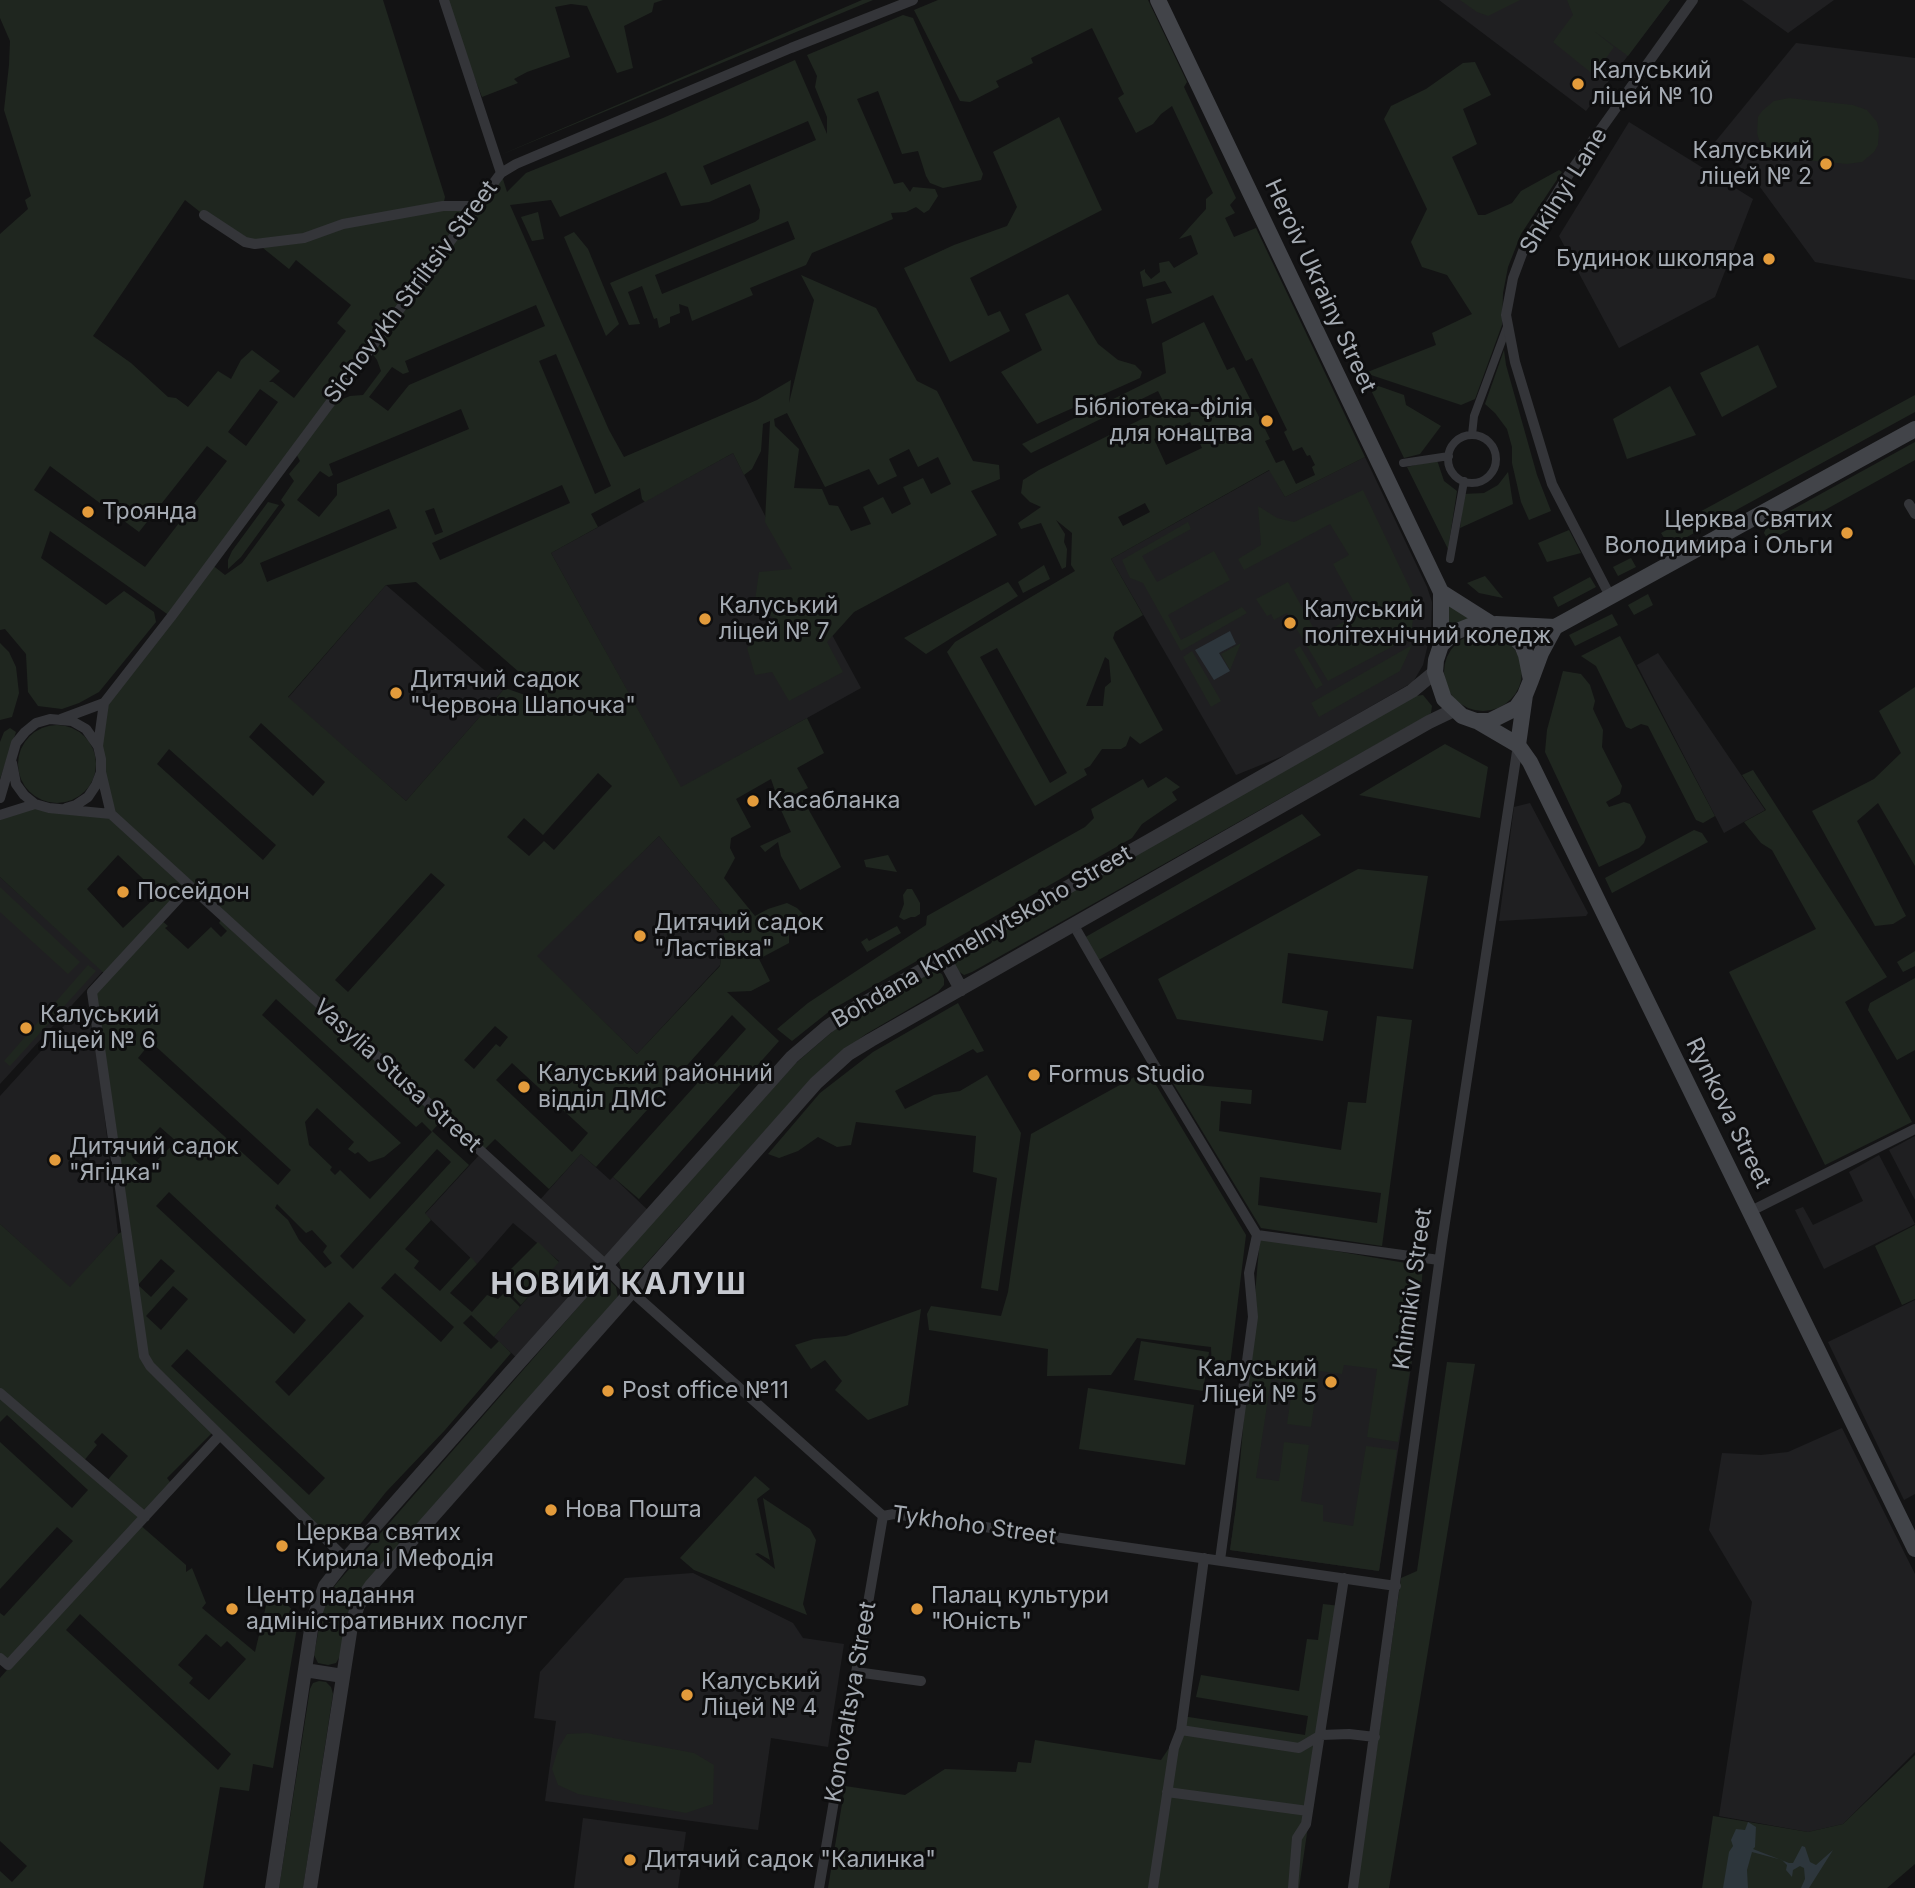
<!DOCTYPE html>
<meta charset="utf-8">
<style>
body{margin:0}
canvas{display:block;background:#131314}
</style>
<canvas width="1915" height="1888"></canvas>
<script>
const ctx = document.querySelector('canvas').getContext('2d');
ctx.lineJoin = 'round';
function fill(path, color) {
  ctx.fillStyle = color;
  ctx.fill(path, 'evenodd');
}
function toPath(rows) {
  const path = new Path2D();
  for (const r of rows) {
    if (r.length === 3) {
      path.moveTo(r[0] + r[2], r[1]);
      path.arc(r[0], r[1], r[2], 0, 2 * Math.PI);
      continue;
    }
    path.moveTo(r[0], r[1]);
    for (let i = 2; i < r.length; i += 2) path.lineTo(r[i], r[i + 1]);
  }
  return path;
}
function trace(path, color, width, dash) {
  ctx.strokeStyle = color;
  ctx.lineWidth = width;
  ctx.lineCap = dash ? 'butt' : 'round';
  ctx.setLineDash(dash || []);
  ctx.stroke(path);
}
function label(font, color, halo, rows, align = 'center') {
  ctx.font = font + ' Inter,sans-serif';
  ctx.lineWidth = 6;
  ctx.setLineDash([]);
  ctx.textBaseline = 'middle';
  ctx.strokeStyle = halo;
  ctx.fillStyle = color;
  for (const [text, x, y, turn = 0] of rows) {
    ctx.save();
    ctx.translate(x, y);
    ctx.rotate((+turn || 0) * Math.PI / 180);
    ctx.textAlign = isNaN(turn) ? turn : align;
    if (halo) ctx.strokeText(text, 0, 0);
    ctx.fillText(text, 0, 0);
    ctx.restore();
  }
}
fill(toPath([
 [1439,0,1670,0,1586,111],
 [1742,0,1834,0,1788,33],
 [1796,43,1915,58,1915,280,1815,262,1760,187,1715,142],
 [1629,122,1753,199,1715,297,1619,348,1559,236],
 [733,453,788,561,801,578,861,688,681,788,551,553],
 [1365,457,1427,587,1432,602,1431,631,1423,665,1413,682,1288,754,1236,775,1111,559,1270,470,1285,497],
 [386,585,505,688,406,801,288,698],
 [1658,653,1765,810,1724,833,1637,665],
 [1530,803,1588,913,1586,916,1499,921,1514,807],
 [659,836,726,917,720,965,637,1054,536,956],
 [0,877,103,971,0,1084],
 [82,1006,94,1024,118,1234,70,1288,0,1224,0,1096],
 [1915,1136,1915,1200,1889,1150],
 [482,1152,538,1202,581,1154,610,1180,613,1177,652,1214,520,1361,494,1337,559,1261,513,1223,477,1264,425,1214],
 [1879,1155,1915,1224,1824,1269,1795,1210,1803,1207,1813,1225,1863,1201,1849,1172],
 [1266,1299,1418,1323,1379,1571,1230,1550],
 [1915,1300,1915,1494,1904,1500,1828,1342],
 [1842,1428,1915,1574,1915,1752,1843,1824,1808,1832,1719,1816,1752,1602,1709,1530,1722,1453,1761,1455,1788,1452],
 [693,1573,793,1623,803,1638,844,1644,828,1747,771,1738,758,1830,545,1801,556,1721,534,1718,540,1672,625,1578],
 [583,1818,686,1832,678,1888,574,1888]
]), '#1f1f21');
fill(toPath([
 [0,0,383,0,445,197,443,206,475,206,501,173,507,192,526,173,663,118,795,60,827,134,827,117,815,87,817,76,807,55,903,15,913,18,983,174,981,180,943,188,930,183,926,176,918,151,902,154,878,91,857,99,894,184,903,182,910,192,913,187,935,189,938,196,929,210,924,213,916,207,906,212,891,213,893,219,812,253,806,265,750,288,753,295,692,321,688,307,679,304,680,313,670,317,670,323,659,328,657,318,654,319,642,286,628,292,640,324,629,325,610,283,755,222,759,219,760,210,750,184,709,202,681,206,666,172,560,217,551,200,510,205,609,430,624,457,757,400,791,380,789,403,814,300,801,275,876,308,917,381,937,391,973,461,999,465,1000,479,971,491,997,535,854,612,827,642,843,672,789,701,772,672,755,675,747,648,777,622,755,600,759,572,792,569,765,522,770,421,763,424,761,451,752,469,744,475,733,453,645,502,642,499,640,488,591,514,598,527,551,553,681,787,807,718,824,753,797,768,808,788,779,802,771,779,736,799,751,827,731,838,730,848,735,858,724,878,755,916,768,909,787,903,797,908,805,916,789,930,789,943,759,959,770,981,751,991,727,992,779,1041,639,1199,613,1177,746,1029,732,1015,596,1167,581,1154,549,1189,495,1139,482,1152,444,1118,432,1131,469,1165,425,1213,431,1220,405,1249,419,1261,414,1268,440,1291,471,1257,477,1264,450,1293,472,1312,487,1295,498,1299,505,1292,520,1307,494,1337,471,1315,463,1323,491,1349,499,1341,511,1353,445,1430,386,1492,346,1542,342,1536,333,1547,215,1430,167,1478,173,1486,139,1524,186,1565,186,1572,192,1568,206,1603,202,1608,255,1652,270,1589,299,1616,273,1768,253,1764,249,1791,220,1787,203,1888,0,1888,0,1871,12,1882,27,1866,0,1841,0,1678,41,1631,8,1665,0,1658,0,1613,4,1616,73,1541,57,1527,0,1589,0,1442,72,1508,88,1490,7,1415,0,1422,0,1224,70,1287,118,1234,125,1230,92,992,107,976,0,877,0,815,35,804,111,814,101,772,104,703,170,616,50,531,41,558,106,605,124,591,154,612,156,622,99,692,79,703,62,709,38,706,28,692,26,654,5,629,0,630,0,234,28,209,25,200,31,196,4,110,9,65,10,41,0,18],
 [808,121,816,140,711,185,703,166],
 [185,200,204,215,263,248,289,269,296,260,351,305,337,323,346,331,294,398,273,382,269,382,280,371,252,350,241,360,231,379,218,371,188,407,176,398,168,397,131,363,93,336],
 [788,221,795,239,662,294,655,275],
 [536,305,545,326,409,385,388,411,369,397,392,367,403,374,409,372,405,361],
 [369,349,377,360,381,371,363,395,350,396,328,405],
 [556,354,611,486,595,494,539,361],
 [260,389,278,402,246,446,228,432],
 [461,409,469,429,337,484,337,495,319,517,297,500,320,471,329,477,333,475,329,464],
 [787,413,825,487,869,469,878,485,897,476,889,459,909,449,918,467,938,457,951,484,931,494,923,478,903,487,911,504,892,514,883,497,863,507,871,524,851,531,838,506,829,505,822,489,794,488,799,449,775,426,774,419],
 [207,446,227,461,145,567,34,490,50,466,139,532],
 [294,450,300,461,289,474,294,481,281,500,285,505,242,563,225,575,211,564],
 [562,485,570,503,440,560,432,543],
 [434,508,443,532,435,535,425,511],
 [389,509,397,528,267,582,260,563],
 [416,582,559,707,505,688,406,801,288,697,386,585],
 [261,723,325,782,313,796,249,737],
 [169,749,276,845,263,860,157,764],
 [598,773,612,786,554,850,544,841,529,856,507,837,524,818,543,835],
 [659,836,726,917,720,966,637,1054,537,956],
 [118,855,159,894,123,928,87,889],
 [431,873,445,885,348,992,335,980],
 [193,890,222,918,219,923,227,931,221,937,211,927,188,949,165,928,168,926,160,919],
 [276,999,416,1127,422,1122,432,1132,370,1199,340,1170,335,1175,330,1170,332,1167,309,1145,305,1122,317,1108,354,1142,348,1149,355,1154,358,1152,369,1162,384,1157,401,1143,262,1015],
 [495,1026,508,1037,500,1047,496,1044,474,1069,464,1060],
 [151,1042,291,1170,278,1185,138,1058],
 [512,1063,588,1133,572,1152,496,1080],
 [160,1127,176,1141,147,1171,132,1157],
 [437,1149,451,1162,353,1269,340,1256],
 [169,1192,306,1320,294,1334,156,1206],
 [277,1204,306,1233,312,1230,327,1246,323,1252,332,1263,325,1268,299,1240,288,1220,275,1208],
 [161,1259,175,1271,151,1297,138,1285],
 [395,1273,454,1327,441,1342,381,1288],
 [173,1286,188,1299,161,1330,146,1316],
 [349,1302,364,1316,289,1396,275,1382],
 [187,1349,325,1478,309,1495,171,1366],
 [102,1433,128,1456,105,1483,82,1463,97,1445,94,1442],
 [80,1614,231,1754,218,1770,66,1630],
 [206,1634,221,1647,227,1641,246,1659,209,1700,189,1683,193,1678,178,1665],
 [444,0,663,0,654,3,652,12,624,26,633,68,617,73,587,6,571,4,555,7,570,57,527,72,514,79,518,83,482,97],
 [862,0,873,0,498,156],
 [938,0,1148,0,1187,82,1184,87,1236,198,1230,205,1235,213,1225,218,1234,237,1256,228,1365,457,1285,497,1269,470,1111,559,1143,615,1115,632,1113,638,1163,730,1140,744,1130,736,1126,746,1121,749,1102,749,1090,766,1084,769,1087,775,1035,806,947,652,955,642,1075,571,1071,565,1072,533,1056,520,1065,534,1064,542,1067,549,1066,567,1062,569,1041,523,1021,529,1018,523,1041,507,1030,502,1021,493,1023,480,1039,470,1166,407,1158,391,1031,453,1022,444,1166,373,1162,343,1204,322,1227,370,1234,367,1270,439,1265,441,1276,463,1284,460,1296,484,1315,475,1312,467,1315,465,1310,455,1307,456,1302,447,1293,451,1284,432,1287,430,1252,358,1246,361,1213,295,1152,324,1146,299,1172,293,1165,281,1143,287,1140,272,1145,269,1145,272,1151,279,1160,272,1159,263,1169,261,1174,268,1198,254,1191,235,1179,239,1206,209,1206,199,1213,193,1172,106,1161,114,1153,124,1136,133,1118,98,1124,94,1092,28,1031,58,1033,63,996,81,999,87,970,102,960,101,914,10],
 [1190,422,1202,448,1166,465,1154,439],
 [1145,503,1150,512,1123,526,1118,517],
 [997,648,1067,773,1050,783,980,657],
 [1105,657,1109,660,1111,682,1105,687,1103,706,1086,706],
 [1460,0,1520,0,1488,16,1477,12],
 [1567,0,1670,0,1628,56,1594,31,1614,47,1594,75,1553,42,1573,15],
 [1475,62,1491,95,1463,109,1477,144,1452,157,1478,215,1485,215,1512,203,1521,191,1559,170,1562,172,1521,234,1508,267,1503,293,1502,325,1475,399,1461,405,1365,373,1436,345,1432,333,1472,314,1447,275,1422,267,1411,242,1427,209,1384,119,1391,106,1426,89,1463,63],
 [1789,98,1853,105,1867,110,1877,122,1879,130,1878,145,1874,152,1862,162,1847,164,1783,158,1769,152,1759,140,1757,133,1758,117,1762,111,1774,101],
 [1059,117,1102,210,970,278,988,316,1000,311,1010,331,950,362,904,268,954,245,1007,226,1017,207,993,152],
 [538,212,544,239,532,241,521,217],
 [574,232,588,249,619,324,606,336,564,237],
 [1068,294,1098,344,1118,360,1135,365,1142,372,1140,378,1037,424,1001,372,1042,350,1025,314],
 [1758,345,1777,387,1722,417,1700,373],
 [1504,350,1506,365,1537,475,1551,511,1529,520,1521,502,1512,463,1512,447,1507,429,1495,413,1485,404],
 [1367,382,1404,395,1406,405,1441,426,1420,454,1404,458],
 [1670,386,1696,435,1627,459,1613,419],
 [1915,395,1915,412,1676,543,1668,544,1661,533],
 [1915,442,1915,460,1769,541,1764,533,1768,523],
 [1437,460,1444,481,1457,491,1448,549,1407,467],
 [1508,472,1513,504,1460,528,1464,494,1484,493,1498,485],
 [1363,490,1415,599,1412,628,1401,642,1328,681,1287,613,1274,620,1271,614,1267,616,1256,599,1288,582,1318,636,1360,613,1333,564,1349,555,1330,524,1244,570,1238,559,1261,545,1258,506,1277,518,1294,522],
 [268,502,279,505,241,557,228,569,228,560,232,551],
 [1188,522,1191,529,1142,556,1157,582,1214,551,1230,580,1168,615,1181,640,1242,607,1247,613,1181,651,1143,583,1130,578,1122,560],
 [1569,530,1581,553,1547,562,1538,543],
 [1631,558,1636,567,1618,576,1613,567],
 [1044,565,1050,579,1023,593,1018,582],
 [1485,576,1503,598,1479,593,1467,583],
 [1590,577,1596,587,1558,607,1553,597],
 [1008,582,1018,596,926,654,904,638],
 [1648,594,1653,605,1634,615,1628,605],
 [1446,600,1473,618,1446,632],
 [1612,614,1618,625,1575,646,1569,635],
 [1483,672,39],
 [1620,636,1715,816,1703,823,1696,820,1648,726,1641,724,1631,729,1626,727,1596,666,1581,656],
 [0,643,9,652,16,667,19,693,12,717,0,720],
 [1241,643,1230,670,1221,654],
 [1412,645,1400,671,1319,717,1311,703],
 [1300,646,1323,685,1316,689,1294,650],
 [1192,651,1221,701,1211,707,1183,657],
 [1563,671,1581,674,1590,685,1595,701,1593,709,1603,730,1602,747,1622,786,1620,794,1606,802,1609,807,1624,802,1630,804,1646,837,1644,843,1639,848,1599,867,1545,752,1547,730],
 [1915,687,1915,866,1878,803,1857,821,1906,916,1893,924,1875,926,1812,811,1874,779,1901,753,1879,711],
 [1423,695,1432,706,1431,713,1427,716,972,972,964,975,958,971,954,965,957,957,1415,696],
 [57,764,39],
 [10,728,16,732,0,779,0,742,4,732],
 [1445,744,1488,767,1480,818,1359,795],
 [1753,770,1887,977,1845,1002,1912,1122,1825,1165,1729,972,1816,929,1772,850,1761,843,1744,822,1766,810,1742,775],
 [1166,777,1180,787,1172,792,1177,800,1142,824,1132,838,831,1010,792,1041,777,1029,808,1003,926,925,927,916,1085,827,1094,818,1091,809,1143,779,1148,788],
 [802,798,841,867,800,890,781,856,778,842,765,852,760,846,791,832,781,810],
 [1302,814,1321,835,1095,962,1082,939],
 [1694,830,1702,833,1708,842,1612,893,1605,878],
 [888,855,897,872,866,867,864,860],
 [1358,869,1428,876,1413,969,1288,953,1282,1003,1328,1011,1323,1041,1177,1019,1158,979],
 [0,887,80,962,68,974,0,912],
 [907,889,912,889,920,903,920,914,915,917,911,917,904,920,899,917,904,904,903,895],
 [897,926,901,933,867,952,861,942,867,938,869,941],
 [1915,951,1915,966,1903,972,1897,962],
 [88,965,96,971,10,1066,4,1061],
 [936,971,942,974,944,979,944,985,938,992,866,1034,831,1060,812,1078,635,1276,627,1274,621,1268,618,1260,796,1063,840,1025,928,973],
 [1915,978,1915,1050,1897,1060,1868,1010,1870,1003],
 [958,1003,984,1051,977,1053,973,1049,895,1091,905,1109,934,1095,960,1091,987,1075,1021,1133,998,1291,981,1288,997,1178,973,1172,976,1136,856,1122,851,1145,837,1147,818,1137,798,1151,779,1158,768,1154,820,1093,873,1052],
 [1377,1016,1412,1020,1382,1246,1261,1228,1173,1083,1252,1090,1251,1104,1221,1101,1219,1131,1341,1150,1348,1102,1366,1103],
 [1260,1177,1381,1193,1377,1223,1258,1205],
 [1147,1070,1246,1235,1229,1373,1212,1370,1211,1347,1137,1338,1111,1375,1047,1376,1048,1349,929,1330,927,1314,931,1306,1001,1316,1008,1292,1031,1134],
 [1915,1225,1915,1299,1902,1305,1875,1246],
 [1260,1238,1423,1266,1418,1323,1398,1442,1367,1437,1377,1369,1344,1365,1342,1374,1319,1371,1311,1427,1287,1424,1293,1383,1271,1379,1256,1478,1279,1481,1284,1442,1309,1445,1301,1501,1323,1505,1323,1521,1353,1526,1366,1446,1397,1450,1379,1571,1230,1550,1236,1507],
 [538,1242,559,1262,521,1305,507,1290,512,1283,509,1271],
 [604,1281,610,1281,616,1287,618,1298,353,1601,340,1656,336,1663,328,1665,318,1663,314,1655,322,1611,327,1596,337,1583,600,1282],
 [921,1309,908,1405,868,1420,835,1390,842,1381,825,1360,811,1369,795,1345,814,1339,846,1336],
 [1141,1341,1209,1352,1203,1391,1134,1380],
 [1447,1362,1475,1364,1389,1888,1357,1888,1401,1578,1417,1571],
 [1088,1388,1194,1405,1185,1465,1079,1449],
 [755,1476,770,1489,757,1499,770,1560,758,1553,755,1554,775,1569,763,1498,810,1529,816,1540,803,1604,807,1615,694,1570,680,1558,714,1521,717,1523,714,1521],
 [1323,1604,1340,1606,1299,1888,828,1888,845,1786,905,1795,945,1769,1016,1772,1018,1762,1031,1763,1035,1740,1161,1760,1181,1730,1182,1716,1305,1735,1308,1716,1196,1697,1201,1675,1299,1691,1307,1639,1318,1640],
 [319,1681,326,1682,331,1687,333,1694,303,1888,279,1888,310,1689,313,1683],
 [587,1733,694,1753,714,1765,713,1804,686,1813,578,1794,558,1785,552,1769,558,1749,567,1734],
 [1915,1755,1915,1864,1887,1888,1702,1888,1713,1816,1808,1832,1843,1824]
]), '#1f261f');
fill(toPath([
 [1230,631,1236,644,1219,653,1230,671,1214,680,1195,650],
 [1748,1822,1756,1827,1755,1847,1753,1849,1789,1863,1793,1863,1802,1846,1805,1847,1810,1862,1816,1865,1833,1850,1809,1888,1801,1888,1805,1879,1804,1868,1800,1866,1793,1870,1792,1877,1786,1870,1787,1865,1782,1860,1752,1852,1747,1870,1748,1888,1723,1888,1729,1852,1733,1846,1731,1840,1736,1829,1745,1830]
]), '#2d363c');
trace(toPath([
 [1472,435,1474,416,1507,327],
 [1472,459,24],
 [1403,463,1449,456],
 [1450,559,1464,481]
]), '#343539', 8);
trace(toPath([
 [444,0,501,173],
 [204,215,245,242,255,244,304,238,343,224,443,206,475,206],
 [1909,504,1915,514],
 [1610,596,1552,484,1515,362,1506,315,1513,278,1526,243,1571,171,1693,0],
 [61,719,104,703],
 [98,746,104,703,171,617,501,173,516,164,791,48,913,0],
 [12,763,16,784,24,795,35,804,49,808,111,814],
 [0,798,16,743,25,732,36,723,50,719,72,721,86,729,98,746,101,759,101,772,111,814,606,1265],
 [66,808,76,805,88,797,96,785,101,772],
 [0,815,35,804],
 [189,887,92,992,144,1356,150,1366,162,1378,346,1559],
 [1073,924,1152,1061,1257,1235,1249,1273,1253,1317,1220,1560],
 [1751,1211,1915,1129],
 [1257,1235,1439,1260],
 [632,1292,883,1516,894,1514,1396,1586],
 [0,1393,145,1517],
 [0,1658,8,1665,219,1436],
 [856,1672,921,1681],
 [1181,1730,1299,1748,1321,1735,1349,1734,1375,1737],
 [1167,1792,1308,1811],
 [819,1888,883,1516],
 [1153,1888,1174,1748,1181,1730,1204,1558],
 [1293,1888,1297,1838,1306,1824,1344,1578],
 [1353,1888,1442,1242,1518,745]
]), '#343539', 10);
trace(toPath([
 [944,958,961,989],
 [606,1265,632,1292],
 [305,1670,343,1676],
 [272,1888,312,1623,325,1586,346,1559,508,1375,792,1057,827,1027,852,1010,1412,691,1435,672],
 [310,1888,351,1626,358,1605,371,1586,816,1083,848,1054,871,1040,1429,722,1454,710]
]), '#343539', 14);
trace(toPath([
 [1158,0,1441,592,1441,645],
 [1441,592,1490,623],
 [1496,624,1555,627,1915,429],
 [1531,680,1526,655,1522,645,1511,634,1490,623,1475,624,1455,632,1441,645,1436,660,1435,672,1444,699,1462,716,1476,721,1490,721,1516,708,1525,695,1531,680,1541,653,1555,627],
 [1525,695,1518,745,1530,762,1915,1549],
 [1477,721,1518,745]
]), '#424449', 16);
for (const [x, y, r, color] of [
 [1578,84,7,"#e39b3b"],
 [1826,164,7,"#e39b3b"],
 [1769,259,7,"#e39b3b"],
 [1267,421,7,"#e39b3b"],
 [88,512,7,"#e39b3b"],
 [1847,533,7,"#e39b3b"],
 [705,619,7,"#e39b3b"],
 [1290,623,7,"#e39b3b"],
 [396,693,7,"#e39b3b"],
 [753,801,7,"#e39b3b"],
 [123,892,7,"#e39b3b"],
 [640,936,7,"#e39b3b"],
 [26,1028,7,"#e39b3b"],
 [1034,1075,7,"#e39b3b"],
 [524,1087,7,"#e39b3b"],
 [55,1160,7,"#e39b3b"],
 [1331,1382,7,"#e39b3b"],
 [608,1391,7,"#e39b3b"],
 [551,1510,7,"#e39b3b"],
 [282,1546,7,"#e39b3b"],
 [232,1609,7,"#e39b3b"],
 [917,1609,7,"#e39b3b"],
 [687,1695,7,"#e39b3b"],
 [630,1860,7,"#e39b3b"]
]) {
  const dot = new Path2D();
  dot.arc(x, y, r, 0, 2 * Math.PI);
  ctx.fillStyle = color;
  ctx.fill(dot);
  trace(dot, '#0e0e0f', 2.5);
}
label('23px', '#a5abb3', '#0e0e0f', [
 ["Калуський",1592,71],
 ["ліцей № 10",1592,97],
 ["Калуський",1812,151,"right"],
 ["ліцей № 2",1812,177,"right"],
 ["Будинок школяра",1755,259,"right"],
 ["Бібліотека-філія",1253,408,"right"],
 ["для юнацтва",1253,434,"right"],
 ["Троянда",102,512],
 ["Церква Святих",1833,520,"right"],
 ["Володимира і Ольги",1833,546,"right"],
 ["Калуський",719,606],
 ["ліцей № 7",719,632],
 ["Калуський",1304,610],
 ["політехнічний коледж",1304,636],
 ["Дитячий садок",410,680],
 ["\"Червона Шапочка\"",410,706],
 ["Касабланка",767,801],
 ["Посейдон",137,892],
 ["Дитячий садок",654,923],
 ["\"Ластівка\"",654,949],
 ["Калуський",40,1015],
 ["Ліцей № 6",40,1041],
 ["Калуський районний",538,1074],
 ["відділ ДМС",538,1100],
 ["Formus Studio",1048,1075],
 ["Дитячий садок",69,1147],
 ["\"Ягідка\"",69,1173],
 ["Калуський",1317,1369,"right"],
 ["Ліцей № 5",1317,1395,"right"],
 ["Post office №11",622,1391],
 ["Нова Пошта",565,1510],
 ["Церква святих",296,1533],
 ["Кирила і Мефодія",296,1559],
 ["Центр надання",246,1596],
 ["адміністративних послуг",246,1622],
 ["Палац культури",931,1596],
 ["\"Юність\"",931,1622],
 ["Калуський",701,1682],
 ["Ліцей № 4",701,1708],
 ["Дитячий садок \"Калинка\"",644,1860]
], 'left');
label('23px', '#a5abb3', '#0e0e0f', [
 ["Shkilnyi Lane",1564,191,-58],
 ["Heroiv Ukrainy Street",1320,286,65],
 ["Sichovykh Striltsiv Street",411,292,-53],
 ["Bohdana Khmelnytskoho Street",982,937,-30],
 ["Vasylia Stusa Street",397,1076,42],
 ["Rynkova Street",1728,1113,64],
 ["Khimikiv Street",1413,1289,-82],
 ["Tykhoho Street",974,1526,8],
 ["Konovaltsya Street",851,1702,-80]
]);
ctx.letterSpacing = '2px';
label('bold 30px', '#c6c9d0', '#0e0e0f', [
 ["НОВИЙ КАЛУШ",619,1285]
]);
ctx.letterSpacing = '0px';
</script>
